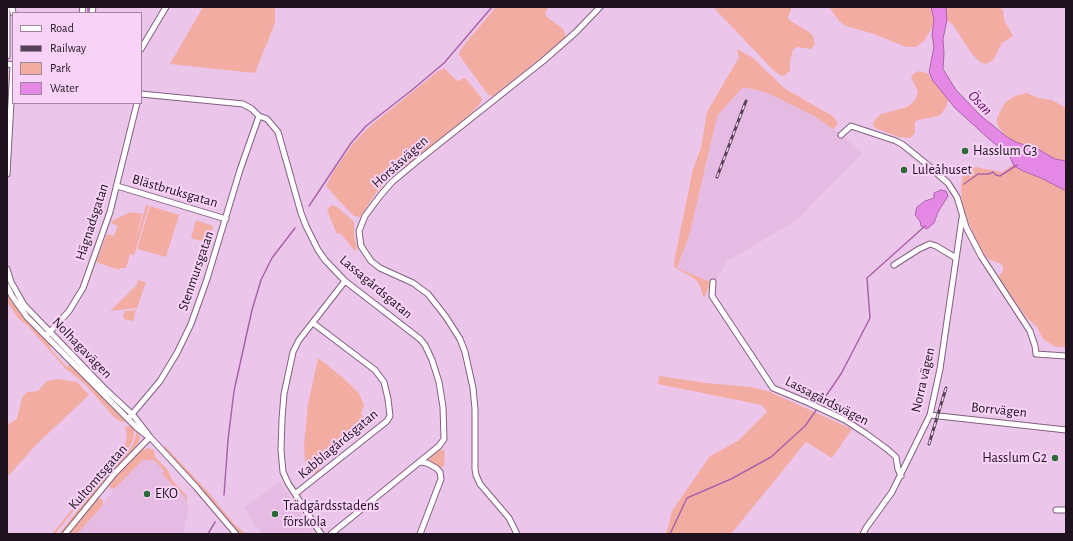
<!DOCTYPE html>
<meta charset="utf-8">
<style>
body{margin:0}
#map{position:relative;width:1073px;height:541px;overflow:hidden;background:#ebc6ea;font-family:"Alegreya Sans",sans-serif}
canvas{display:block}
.frame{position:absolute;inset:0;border:8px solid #1f121f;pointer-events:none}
.legend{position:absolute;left:12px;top:12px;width:130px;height:92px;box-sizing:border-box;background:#f9d3f7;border:1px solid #a286a1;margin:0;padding:5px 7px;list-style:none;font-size:12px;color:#1f121f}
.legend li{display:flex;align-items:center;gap:8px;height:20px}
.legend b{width:20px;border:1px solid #a286a1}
</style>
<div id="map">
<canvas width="1073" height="541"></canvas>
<div class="frame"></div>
<ul class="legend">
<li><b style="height:5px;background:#fff"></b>Road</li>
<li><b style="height:5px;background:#564255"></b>Railway</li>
<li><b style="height:11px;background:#f3aca2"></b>Park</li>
<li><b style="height:11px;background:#e587e4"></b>Water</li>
</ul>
</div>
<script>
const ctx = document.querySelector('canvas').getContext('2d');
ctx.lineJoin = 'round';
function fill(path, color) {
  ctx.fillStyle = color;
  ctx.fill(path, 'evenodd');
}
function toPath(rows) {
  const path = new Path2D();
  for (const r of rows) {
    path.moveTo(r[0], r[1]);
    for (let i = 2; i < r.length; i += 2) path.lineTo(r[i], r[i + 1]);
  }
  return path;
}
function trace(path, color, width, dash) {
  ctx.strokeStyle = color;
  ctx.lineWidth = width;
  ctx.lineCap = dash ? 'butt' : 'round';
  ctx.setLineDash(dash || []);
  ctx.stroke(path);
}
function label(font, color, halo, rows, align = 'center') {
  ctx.font = font + ' "Alegreya Sans",sans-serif';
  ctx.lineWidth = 4;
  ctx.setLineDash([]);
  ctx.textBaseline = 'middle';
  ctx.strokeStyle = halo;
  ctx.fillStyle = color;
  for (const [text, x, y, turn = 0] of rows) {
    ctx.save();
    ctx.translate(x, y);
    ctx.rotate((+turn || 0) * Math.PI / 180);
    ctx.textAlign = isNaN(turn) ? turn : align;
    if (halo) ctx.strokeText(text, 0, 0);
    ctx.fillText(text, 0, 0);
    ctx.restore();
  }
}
fill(toPath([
 [743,87,768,93,814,116,838,132,862,153,797,220,726,262,715,283,677,268,690,233,717,116],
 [143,460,154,460,165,471,162,474,185,497,189,508,183,534,77,534,103,505,115,488],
 [280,482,314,534,262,534,253,522,244,507]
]), '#e5bae3');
fill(toPath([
 [203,7,275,7,275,23,255,73,170,64],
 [496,7,548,7,545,13,547,17,563,29,565,34,565,38,560,43,493,96,489,95,486,92,459,55,460,51,464,45],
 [713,7,792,7,788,17,789,20,809,32,813,36,815,44,811,49,797,47,793,50,790,61,790,70,786,75,782,76,774,71],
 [829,7,931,7,934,19,932,28,924,41,916,47,906,47,871,33,846,26,840,22],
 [946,7,999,7,1003,10,1004,20,1013,36,1002,43,994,59,990,62,986,64,981,63,972,54,953,25,947,20],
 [737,49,753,58,784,88,834,117,838,124,833,129,814,116,768,93,743,87,717,116,690,233,677,268,711,282,704,298,699,284,695,279,674,267,675,257,693,169,701,148,707,112,739,57],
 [444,68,456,80,459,81,464,78,467,80,480,96,482,100,480,104,466,118,389,179,376,193,360,217,354,216,344,206,326,186,334,171,352,145,368,128,437,72],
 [919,71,927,73,948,100,947,105,944,110,939,116,918,120,915,122,915,133,910,138,899,137,875,128,873,125,874,121,881,114,907,107,915,100,918,91,911,78,913,74],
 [1027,93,1038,98,1052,100,1066,108,1066,161,1055,159,1028,145,1018,143,1007,137,1000,129,997,123,997,118,1003,106,1007,101,1015,96],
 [1011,166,1014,166,1023,171,1041,178,1066,191,1066,347,1056,347,1049,343,1043,339,1037,327,1026,317,1000,279,999,276,1003,271,1003,266,999,263,990,260,984,254,976,240,965,213,962,204,961,187,963,175,965,171,969,168,976,167,1001,172,1004,171],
 [146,205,149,205,134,255,130,254,126,268,120,268,119,270,96,262,107,234,114,236,118,226,111,223,112,221,130,212,142,214,134,245],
 [331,205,337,207,354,222,354,235,357,248,355,251,340,233,337,234,327,210],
 [150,206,179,215,166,257,137,249],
 [196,220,213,226,209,243,191,238],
 [138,280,146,282,137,308,110,311,136,286],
 [7,290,19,310,52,345,50,348,52,351,67,367,69,365,76,369,126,420,124,422,119,421,112,415,85,384,64,367,28,326,18,318,7,302],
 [136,310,133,321,124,319,123,316,125,311],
 [318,358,341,376,359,393,364,405,361,414,370,424,320,465,319,470,317,475,312,472,305,462,304,446,308,404],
 [659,376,707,383,750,387,768,391,852,429,832,458,806,442,731,534,666,534,672,511,710,456,738,441,767,412,762,405,658,384],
 [58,379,77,382,89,395,38,443,7,477,7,425,17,419,22,398,27,392,38,391,47,381],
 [130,426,134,428,134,433,133,440,130,446,101,476,55,534,52,534,125,445,127,435,125,427],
 [137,431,140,437,139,442,136,446,105,480,61,534,59,534,95,488,130,449,133,444],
 [165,446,208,492,234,524,246,534,239,534,217,506,164,447],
 [147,448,154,450,155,457,167,469,172,480,187,496,187,502,185,497,162,474,164,471,154,460,143,460,115,488,112,489,110,488,110,483,119,473,140,451],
 [440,449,445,451,444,466,440,468,429,461,428,458],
 [100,498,103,500,103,505,77,534,69,534,97,499]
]), '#f3aca2');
const water = toPath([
 [931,7,946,7,947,20,943,39,944,53,943,69,956,90,980,115,1007,137,1018,143,1036,148,1055,159,1066,161,1066,191,1041,178,1023,171,1014,166,1010,157,1005,152,989,139,955,108,933,81,929,72,934,47,932,35,934,19,931,7],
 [941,190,946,191,948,196,938,212,934,223,927,229,921,226,920,221,915,215,917,207,925,201,934,198,934,193,941,190]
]);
fill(water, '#e587e4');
trace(water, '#aa64a9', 1);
trace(toPath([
 [88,13,88,7],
 [964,184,978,174,989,174,993,172,996,175,1000,176,1017,165],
 [309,206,351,143,366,126,412,90,444,63,492,7],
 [819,406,841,374,870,318,867,278,925,226],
 [224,495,228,440,234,391,252,310,261,280,272,258,295,228],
 [208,534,215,522],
 [670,534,687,498,731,479,771,457,805,426,817,409]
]), '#aa64a9', 1.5);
const street = toPath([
 [12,7,13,13],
 [7,9,7,56],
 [82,13,83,7],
 [92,13,93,7],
 [141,49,166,7],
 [7,64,13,65],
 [141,94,243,104,252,109,259,116,267,119,278,132,301,213,306,226,318,250,325,260,345,281,420,339,425,345,432,360,439,382,443,407,444,439,439,446,331,534],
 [841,135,851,126,896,141,903,145,924,162,948,183,957,197,966,227,981,256,1030,331,1035,346,1036,354,1066,356],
 [7,174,13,66],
 [117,186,226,219],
 [894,265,919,249,930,244,936,246,956,258],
 [7,269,11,282,24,305,103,387,133,415,150,437,196,487,236,534],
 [713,282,712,296,773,388,809,403,845,420,865,433,887,449,896,457,898,469,901,476],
 [7,286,12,296,27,317,137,428,146,435],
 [46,336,69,311,83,288,110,212,137,103],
 [930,415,1066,430],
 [128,419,160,381,177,353,191,324,207,279,240,170,259,116],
 [295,494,387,421,390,416,388,399,384,382,375,370,313,323],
 [1056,510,1066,510],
 [65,534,114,474,150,437],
 [321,534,288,483,283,472,281,450,282,419,284,394,293,352,299,340,345,281],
 [420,534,441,479,440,472,436,468,427,463,420,462],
 [517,534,509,518,480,484,476,475,475,469,475,409,473,388,465,352,460,339,446,317,428,294,413,283,380,268,371,261,361,246,359,231,365,216,380,196,392,182,416,162,543,61,576,32,600,7],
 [863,534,866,528,892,492,930,415,940,369,962,218]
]);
trace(street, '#826081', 7);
trace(street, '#fff', 5);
const rail = toPath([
 [717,177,746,101],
 [929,444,946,388]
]);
trace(rail, '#564255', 3);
trace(rail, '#f9d3f7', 1.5, [4.5]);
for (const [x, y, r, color] of [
 [965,151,4,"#296b35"],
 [904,170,4,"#296b35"],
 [1055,458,4,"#296b35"],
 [147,494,4,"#296b35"],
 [275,514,4,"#296b35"]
]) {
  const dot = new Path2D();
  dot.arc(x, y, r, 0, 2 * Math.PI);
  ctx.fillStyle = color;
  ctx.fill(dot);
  trace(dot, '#f9d3f7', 1.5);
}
label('14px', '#1f121f', '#f9d3f7', [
 ["Hasslum G3",973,151],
 ["Luleåhuset",912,170],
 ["Hasslum G2",1047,458,"right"],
 ["EKO",155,494],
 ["Trädgårdsstadens",283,506],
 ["förskola",283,522]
], 'left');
label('14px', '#1f121f', '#f9d3f7', [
 ["Horsåsvägen",400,162,-42],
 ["Blästbruksgatan",175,191,16],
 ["Hägnadsgatan",92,222,-72],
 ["Stenmursgatan",196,271,-71],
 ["Lassagårdsgatan",376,287,40],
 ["Nolhagavägen",82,348,46],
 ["Norra vägen",923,380,-77],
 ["Lassagårdsvägen",827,401,27],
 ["Borrvägen",999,410,6],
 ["Kabblagårdsgatan",338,444,-40],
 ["Kultomtsgatan",98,477,-49]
]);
label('italic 15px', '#620963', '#f9d3f7', [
 ["Ösan",980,103,46]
]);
</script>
